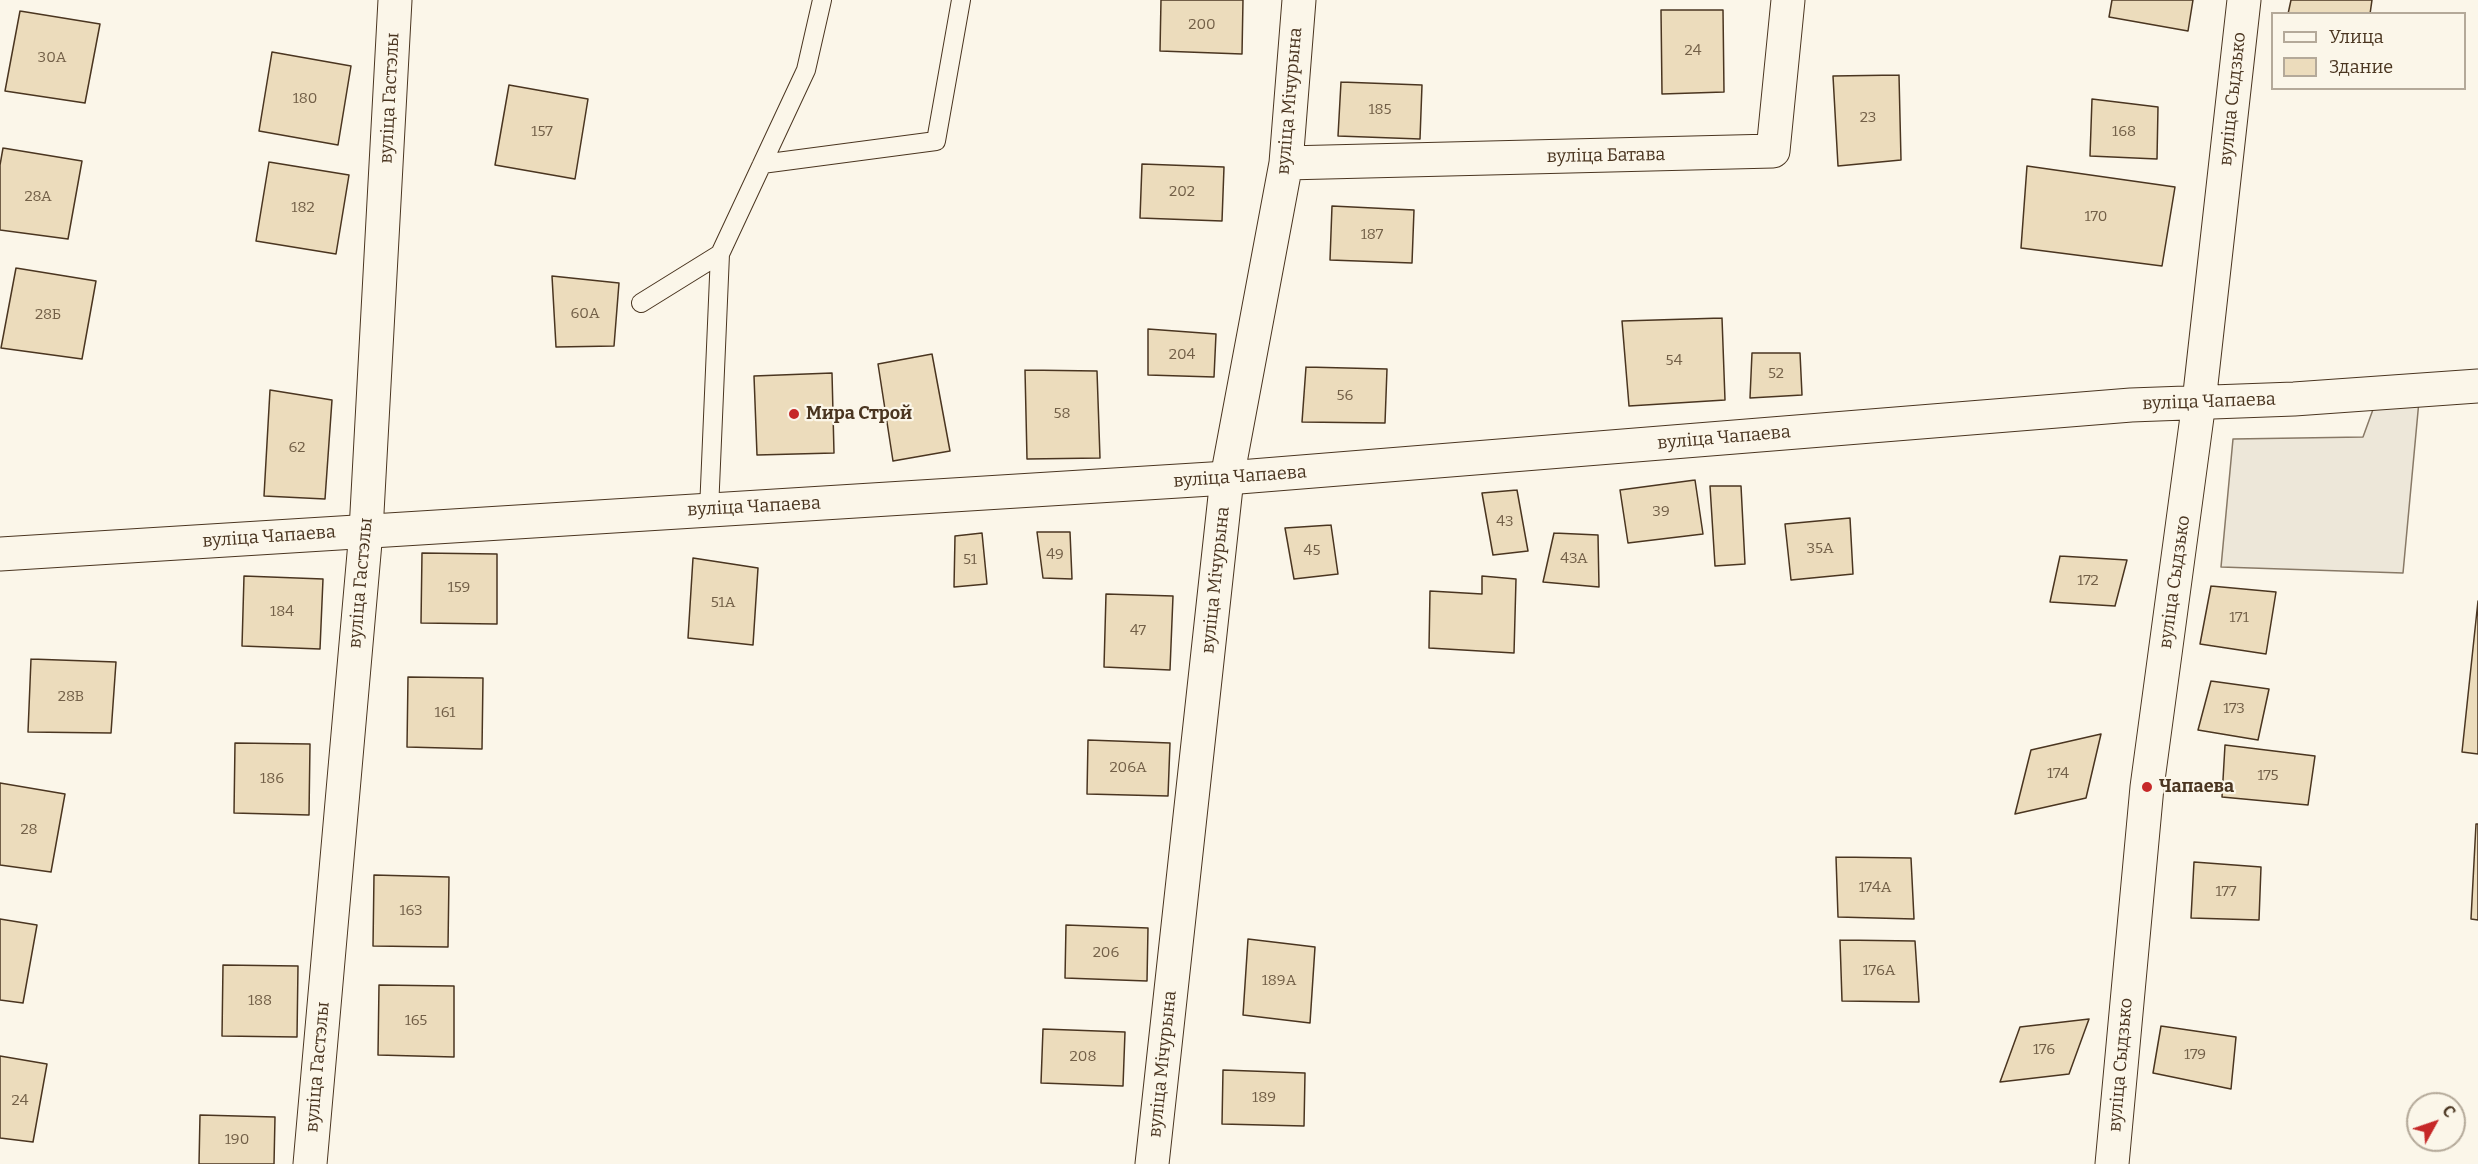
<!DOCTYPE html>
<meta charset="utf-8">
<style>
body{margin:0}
#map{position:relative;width:2478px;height:1164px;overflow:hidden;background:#fbf6e9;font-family:Bitter,serif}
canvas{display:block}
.legend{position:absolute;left:2271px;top:12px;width:195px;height:78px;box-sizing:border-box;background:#fbf6e9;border:2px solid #b4a999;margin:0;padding:8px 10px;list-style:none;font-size:18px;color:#4a3520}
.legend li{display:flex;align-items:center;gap:12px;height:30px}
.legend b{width:30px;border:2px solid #b4a999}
.north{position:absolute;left:2406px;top:1092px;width:60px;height:60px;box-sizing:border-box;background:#fbf6e9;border:2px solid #b4a999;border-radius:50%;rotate:50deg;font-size:16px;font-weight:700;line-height:24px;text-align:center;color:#4a3520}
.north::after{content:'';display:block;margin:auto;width:21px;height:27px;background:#c62828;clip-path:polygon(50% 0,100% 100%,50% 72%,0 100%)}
</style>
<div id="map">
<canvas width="2478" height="1164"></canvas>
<ul class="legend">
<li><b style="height:8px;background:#fbf6e9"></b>Улица</li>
<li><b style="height:16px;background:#ecdcbc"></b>Здание</li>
</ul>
<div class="north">С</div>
</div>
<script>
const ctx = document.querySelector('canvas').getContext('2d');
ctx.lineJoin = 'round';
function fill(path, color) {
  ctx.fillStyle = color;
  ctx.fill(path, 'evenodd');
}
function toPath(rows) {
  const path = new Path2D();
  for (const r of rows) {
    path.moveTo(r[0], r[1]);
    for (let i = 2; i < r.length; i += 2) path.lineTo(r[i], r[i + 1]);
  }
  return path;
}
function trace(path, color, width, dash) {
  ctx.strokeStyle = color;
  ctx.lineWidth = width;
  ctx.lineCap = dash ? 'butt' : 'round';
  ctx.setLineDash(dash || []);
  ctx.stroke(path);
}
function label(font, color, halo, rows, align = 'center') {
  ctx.font = font + ' Bitter,serif';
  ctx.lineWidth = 4.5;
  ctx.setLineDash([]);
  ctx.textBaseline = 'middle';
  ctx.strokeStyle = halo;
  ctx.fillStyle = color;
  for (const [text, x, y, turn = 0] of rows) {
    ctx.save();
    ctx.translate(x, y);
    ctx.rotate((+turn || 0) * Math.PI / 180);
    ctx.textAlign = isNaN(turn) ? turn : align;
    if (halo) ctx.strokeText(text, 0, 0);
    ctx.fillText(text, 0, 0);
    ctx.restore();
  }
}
const parking = toPath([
 [2420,390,2403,573,2221,567,2233,439,2363,437,2379,393,2420,390]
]);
fill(parking, '#ede7d9');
trace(parking, '#887966', 1.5);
const building = toPath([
 [1161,0,1243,0,1242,54,1160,51,1161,0],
 [2112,0,2193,0,2188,31,2109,17,2112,0],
 [2291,0,2372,0,2370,14,2288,14,2291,0],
 [1661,10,1723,10,1724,92,1662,94,1661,10],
 [20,11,100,24,85,103,5,91,20,11],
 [272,52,351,66,338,145,259,131,272,52],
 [1899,75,1901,160,1838,166,1833,76,1899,75],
 [1341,82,1422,85,1420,139,1338,136,1341,82],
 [509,85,588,99,575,179,495,165,509,85],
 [2092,99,2158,107,2157,159,2090,156,2092,99],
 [3,148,82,161,68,239,0,230,0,165,3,148],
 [269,162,349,175,336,254,256,241,269,162],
 [1142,164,1224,167,1222,221,1140,218,1142,164],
 [2027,166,2175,187,2162,266,2021,248,2027,166],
 [1332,206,1414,210,1412,263,1330,260,1332,206],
 [16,268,96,281,82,359,1,348,16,268],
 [552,276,619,283,614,346,556,347,552,276],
 [1722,318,1725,400,1629,406,1622,321,1722,318],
 [1148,329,1216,334,1214,377,1148,375,1148,329],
 [1752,353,1800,353,1802,395,1750,398,1752,353],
 [932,354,950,451,893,461,878,364,932,354],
 [1306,367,1387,369,1385,423,1302,422,1306,367],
 [1025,370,1097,371,1100,458,1027,459,1025,370],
 [832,373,834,453,757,455,754,376,832,373],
 [270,390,332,400,325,499,264,496,270,390],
 [1695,480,1703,534,1628,543,1620,490,1695,480],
 [1710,486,1741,486,1745,564,1715,566,1710,486],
 [1517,490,1528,551,1493,555,1482,493,1517,490],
 [1850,518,1853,574,1791,580,1785,524,1850,518],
 [1331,525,1338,574,1294,579,1285,528,1331,525],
 [1037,532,1070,532,1072,579,1043,578,1037,532],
 [982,533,987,584,954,587,955,536,982,533],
 [1554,533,1598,535,1599,587,1543,582,1554,533],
 [422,553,497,554,497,624,421,623,422,553],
 [2060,556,2127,560,2115,606,2050,602,2060,556],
 [693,558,758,568,753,645,688,638,693,558],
 [244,576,323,579,320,649,242,646,244,576],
 [1482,576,1516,579,1514,653,1429,648,1430,591,1482,594,1482,576],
 [2211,586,2276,592,2266,654,2200,644,2211,586],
 [1106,594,1173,596,1170,670,1104,667,1106,594],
 [2478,601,2478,754,2462,752,2478,601],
 [31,659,116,662,111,733,28,732,31,659],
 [408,677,483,678,482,749,407,747,408,677],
 [2211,681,2269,689,2258,740,2198,730,2211,681],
 [2101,734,2086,798,2015,814,2031,750,2101,734],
 [1088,740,1170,743,1168,796,1087,794,1088,740],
 [235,743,310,744,309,815,234,813,235,743],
 [2225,745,2315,756,2308,805,2222,797,2225,745],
 [0,783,65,794,51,872,0,865,0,783],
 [2476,824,2478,824,2478,920,2471,919,2476,824],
 [1836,857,1911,858,1914,919,1838,917,1836,857],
 [2194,862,2261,867,2259,920,2191,918,2194,862],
 [374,875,449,877,448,947,373,946,374,875],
 [0,919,37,925,23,1003,0,1000,0,919],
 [1066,925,1148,928,1147,981,1065,978,1066,925],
 [1248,939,1315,947,1310,1023,1243,1015,1248,939],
 [1840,940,1915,941,1919,1002,1842,1001,1840,940],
 [223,965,298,966,297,1037,222,1036,223,965],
 [379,985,454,986,454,1057,378,1055,379,985],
 [2089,1019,2069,1074,2000,1082,2020,1027,2089,1019],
 [2161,1026,2236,1037,2231,1089,2153,1073,2161,1026],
 [1043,1029,1125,1032,1123,1086,1041,1083,1043,1029],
 [0,1056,47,1064,33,1142,0,1138,0,1056],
 [1223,1070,1305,1073,1304,1126,1222,1124,1223,1070],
 [200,1115,275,1117,274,1164,199,1164,200,1115]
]);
fill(building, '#ecdcbc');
trace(building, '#4a3520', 1.5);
const lane = toPath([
 [762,164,936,141,961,0],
 [641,303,720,254],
 [709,510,720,254,806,70,822,0]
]);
const street = toPath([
 [1286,163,1773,151,1788,0],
 [310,1164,366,531,395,0],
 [1152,1164,1227,478,1286,163,1299,0]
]);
const secondary = toPath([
 [0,554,1227,478,2131,405,2294,399,2478,386],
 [2112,1164,2147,787,2199,402,2244,0]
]);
trace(lane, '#4a3520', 20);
trace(street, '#4a3520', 35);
trace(secondary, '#4a3520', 35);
trace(lane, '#fbf6e9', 18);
trace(street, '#fbf6e9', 33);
trace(secondary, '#fbf6e9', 33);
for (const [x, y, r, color] of [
 [794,414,6,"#c62828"],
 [2147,787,6,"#c62828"]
]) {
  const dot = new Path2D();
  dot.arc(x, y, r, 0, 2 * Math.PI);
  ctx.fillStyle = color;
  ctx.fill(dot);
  trace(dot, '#fbf6e9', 2);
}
label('15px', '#725f47', null, [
 ["200",1202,25],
 ["24",1693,51],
 ["30А",52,58],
 ["180",305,99],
 ["185",1380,110],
 ["23",1868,118],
 ["157",542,132],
 ["168",2124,132],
 ["202",1182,192],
 ["28А",38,197],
 ["182",303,208],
 ["170",2096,217],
 ["187",1372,235],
 ["60А",585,314],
 ["28Б",48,315],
 ["204",1182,355],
 ["54",1674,361],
 ["52",1776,374],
 ["56",1345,396],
 ["58",1062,414],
 ["62",297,448],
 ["39",1661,512],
 ["43",1505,522],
 ["35А",1820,549],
 ["45",1312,551],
 ["49",1055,555],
 ["43А",1574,559],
 ["51",970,560],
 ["172",2088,581],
 ["159",459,588],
 ["51А",723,603],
 ["184",282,612],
 ["171",2239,618],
 ["47",1138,631],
 ["28В",71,697],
 ["173",2234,709],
 ["161",445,713],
 ["206А",1128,768],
 ["174",2058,774],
 ["175",2268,776],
 ["186",272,779],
 ["28",29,830],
 ["174А",1875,888],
 ["177",2226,892],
 ["163",411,911],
 ["206",1106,953],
 ["176А",1879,971],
 ["189А",1279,981],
 ["188",260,1001],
 ["165",416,1021],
 ["176",2044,1050],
 ["179",2195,1055],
 ["208",1083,1057],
 ["189",1264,1098],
 ["24",20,1101],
 ["190",237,1140]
]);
label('18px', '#4a3520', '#fbf6e9', [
 ["вуліца Гастэлы",390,98,-87],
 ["вуліца Сыдзько",2233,99,-84],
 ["вуліца Мічурына",1290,101,-85],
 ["вуліца Батава",1606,156,-1],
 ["вуліца Чапаева",2209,402,-2],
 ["вуліца Чапаева",1724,438,-5],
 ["вуліца Чапаева",1240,477,-4],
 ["вуліца Чапаева",754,507,-3],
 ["вуліца Чапаева",269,537,-4],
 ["вуліца Мічурына",1216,580,-84],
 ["вуліца Сыдзько",2175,582,-82],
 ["вуліца Гастэлы",361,583,-85],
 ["вуліца Мічурына",1163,1064,-84],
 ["вуліца Сыдзько",2121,1065,-85],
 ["вуліца Гастэлы",318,1067,-85]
]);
label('bold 18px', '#4a3520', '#fbf6e9', [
 ["Мира Строй",806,414],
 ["Чапаева",2159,787]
], 'left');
</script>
